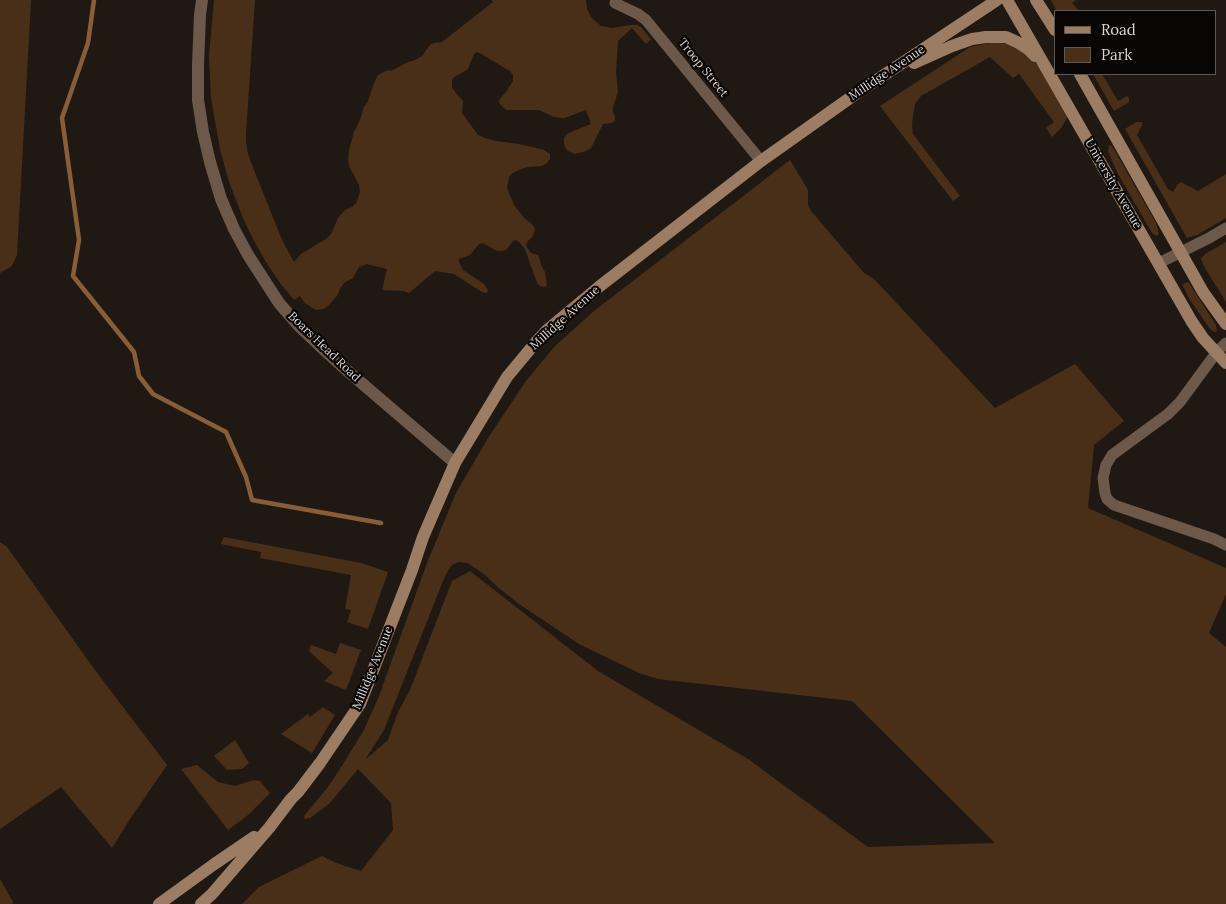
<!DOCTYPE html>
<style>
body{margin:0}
#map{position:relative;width:1226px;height:904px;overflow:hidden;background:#201913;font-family:Lora,serif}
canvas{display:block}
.legend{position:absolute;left:1054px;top:10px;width:162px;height:65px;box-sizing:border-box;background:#080504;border:1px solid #5c5956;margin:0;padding:6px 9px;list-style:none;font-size:15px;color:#dbd6d2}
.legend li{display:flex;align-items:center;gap:10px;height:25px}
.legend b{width:25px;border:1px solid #5c5956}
</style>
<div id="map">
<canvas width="1226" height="904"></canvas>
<ul class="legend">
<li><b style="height:6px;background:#9c7d63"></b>Road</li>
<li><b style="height:14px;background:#4a2f18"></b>Park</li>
</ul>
</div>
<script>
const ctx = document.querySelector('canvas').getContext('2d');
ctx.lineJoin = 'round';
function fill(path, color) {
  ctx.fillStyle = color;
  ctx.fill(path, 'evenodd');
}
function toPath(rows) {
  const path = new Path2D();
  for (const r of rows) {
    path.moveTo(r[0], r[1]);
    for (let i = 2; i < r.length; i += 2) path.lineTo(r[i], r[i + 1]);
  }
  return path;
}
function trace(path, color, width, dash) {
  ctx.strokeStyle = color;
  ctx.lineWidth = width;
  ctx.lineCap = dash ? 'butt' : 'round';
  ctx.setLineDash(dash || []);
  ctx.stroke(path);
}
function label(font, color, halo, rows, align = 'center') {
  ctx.font = font + ' Lora,serif';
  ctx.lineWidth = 4.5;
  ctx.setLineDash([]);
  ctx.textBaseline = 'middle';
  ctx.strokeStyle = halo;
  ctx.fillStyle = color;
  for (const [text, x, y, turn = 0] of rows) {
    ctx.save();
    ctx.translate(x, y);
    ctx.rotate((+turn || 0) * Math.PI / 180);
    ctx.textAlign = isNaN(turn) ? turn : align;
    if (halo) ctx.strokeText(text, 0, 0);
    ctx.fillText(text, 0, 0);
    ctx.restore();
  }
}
fill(toPath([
 [0,0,31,0,17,255,12,266,0,273],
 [214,0,255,0,246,133,246,142,248,154,256,175,282,240,294,262,301,254,326,239,331,234,338,218,345,210,352,207,357,202,360,192,359,185,349,166,348,160,349,150,354,132,360,120,364,107,368,101,374,83,378,75,386,71,393,70,406,63,415,60,422,56,430,45,434,43,442,42,493,2,492,0,586,0,587,9,591,17,601,26,612,28,630,25,637,25,641,27,651,39,646,44,632,28,618,41,616,72,618,92,613,107,613,112,615,117,615,120,612,123,603,124,591,148,586,151,575,154,568,151,565,147,564,143,564,138,567,134,571,132,591,124,586,110,565,118,561,118,554,117,539,110,507,110,503,107,500,104,499,100,506,92,513,81,513,75,510,71,478,52,475,53,473,56,468,69,453,78,452,81,452,87,455,92,463,101,462,113,478,135,485,138,496,141,519,144,544,150,550,154,550,159,547,163,542,166,527,167,512,173,509,177,507,188,514,205,525,219,532,224,535,229,533,236,527,242,526,246,531,253,538,255,539,257,541,265,545,272,547,285,545,287,540,286,537,283,525,249,519,242,516,240,513,241,506,250,501,251,497,251,483,243,479,244,470,255,459,259,459,262,463,270,484,284,488,290,487,293,482,292,454,274,435,271,409,293,403,291,382,290,387,269,367,264,359,267,353,278,344,283,340,289,337,296,328,306,324,309,316,310,305,303,300,296,294,300,280,283,266,262,253,239,243,218,229,182,220,149,211,98,209,56],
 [1051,0,1076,0,1072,3,1079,11,1057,11],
 [993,42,1011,44,1027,54,1042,70,1068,116,1062,127,1052,137,1046,128,1054,122,1019,74,1013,78,990,57,921,96,915,104,913,115,912,125,913,134,960,196,953,201,880,106,970,47],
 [1093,74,1102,74,1118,101,1127,96,1129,98,1129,102,1114,111],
 [1136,122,1141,122,1143,123,1137,135,1168,189,1173,192,1178,184,1181,182,1198,191,1226,174,1226,218,1197,235,1187,238,1125,129],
 [1109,145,1112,146,1156,223,1159,234,1156,236,1152,233,1117,172,1108,151],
 [790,160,808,190,808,205,811,211,864,273,874,279,995,408,1075,364,1124,421,1094,445,1088,508,1226,568,1226,594,1209,633,1226,647,1226,904,242,904,259,887,322,856,336,863,361,871,393,830,391,803,358,769,329,804,310,818,305,819,304,816,328,787,340,769,364,730,379,696,427,563,456,493,488,438,526,381,555,346,594,311],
 [458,562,468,563,485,575,500,589,519,604,579,644,639,673,658,679,852,701,995,843,868,847,748,759,598,671,470,571,452,581,410,690,398,712,388,740,365,760,384,730,445,576,451,566],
 [1226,242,1226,302,1205,268,1201,259,1205,254],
 [1187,282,1189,283,1216,325,1217,331,1215,332,1210,329,1190,300,1183,286,1183,284],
 [224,537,361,563,388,572,368,629,347,622,351,610,345,609,351,575,260,558,261,552,221,544],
 [0,542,7,547,92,666,167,765,130,819,112,848,61,787,0,829],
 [340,643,361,650,346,690,324,681,333,673,309,651,311,645,336,654],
 [323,707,335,715,312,753,281,734,308,714,310,717],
 [235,740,249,763,242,769,227,770,214,756],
 [197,765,218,782,235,786,254,780,260,781,270,793,248,815,228,830,181,769],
 [0,879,13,902,12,904,0,904]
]), '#4a2f18');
trace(toPath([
 [94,0,88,43,62,118,79,240,73,276,134,352,139,376,153,394,226,432,246,477,252,500,381,523]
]), '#895d37', 4.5);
trace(toPath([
 [615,3,638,14,646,20,761,161],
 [1159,263,1209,238,1226,228],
 [1226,343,1216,353,1180,402,1168,414,1112,455,1106,465,1103,478,1105,493,1107,499,1114,505,1214,539,1226,545]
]), '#6d594a', 11);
trace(toPath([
 [202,0,200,15,198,65,198,100,203,132,210,162,221,199,234,229,248,255,279,303,299,326,321,347,351,374,455,463]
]), '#6d594a', 12);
trace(toPath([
 [1007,0,1192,322,1203,338,1226,363],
 [1036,0,1055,30],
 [914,63,952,46,972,39,986,37,1006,37,1017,42,1028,49,1035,56],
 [1080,74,1203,292,1226,324],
 [159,904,213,865,254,837],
 [201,904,212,894,269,828,291,799,298,792,320,763,360,704,412,570,423,537,455,463,507,377,536,342,547,330,600,286,761,161,857,93,997,0]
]), '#9c7d63', 12);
label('12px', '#dbd6d2', '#080504', [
 ["Troop Street",703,68,51],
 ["Millidge Avenue",887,73,-34],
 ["University Avenue",1113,184,60],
 ["Millidge Avenue",565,318,-42],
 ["Boars Head Road",324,347,44],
 ["Millidge Avenue",373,668,-68]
]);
</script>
